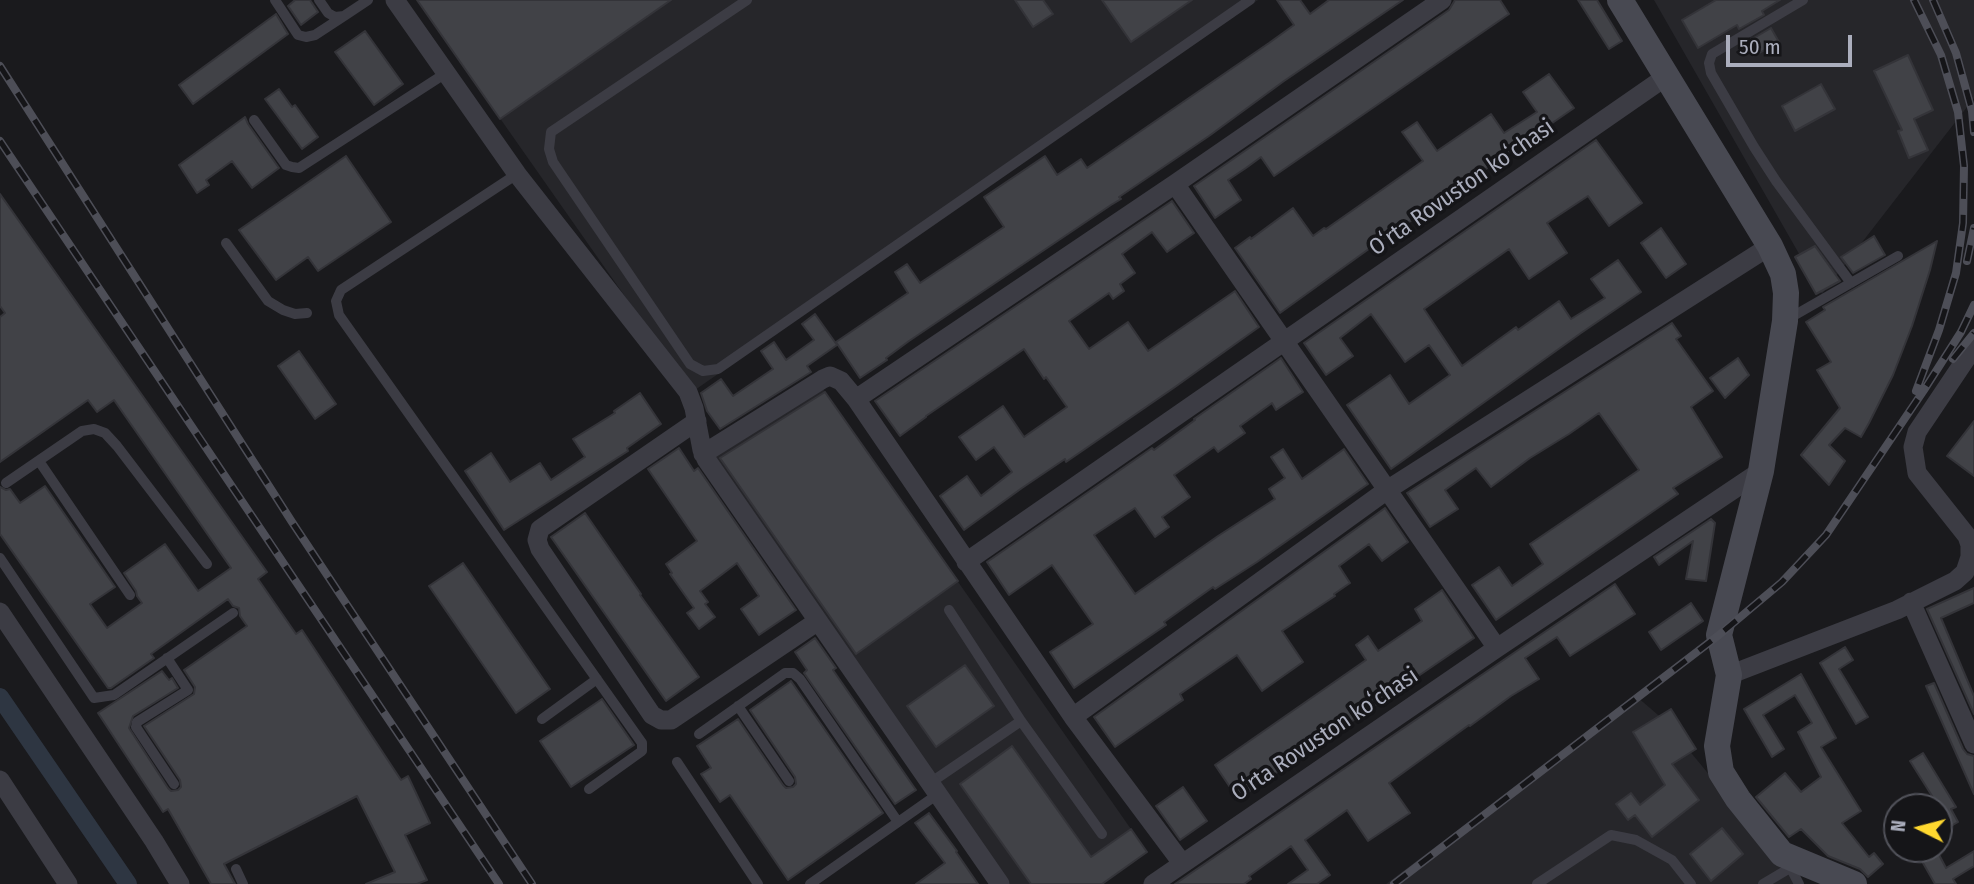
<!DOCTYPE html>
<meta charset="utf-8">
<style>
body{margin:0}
#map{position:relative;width:1974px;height:884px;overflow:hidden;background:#1a1a1d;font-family:"Fira Sans Condensed",sans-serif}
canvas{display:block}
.north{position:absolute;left:1883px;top:793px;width:70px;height:70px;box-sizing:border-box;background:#151518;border:2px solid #51525a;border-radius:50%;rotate:276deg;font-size:19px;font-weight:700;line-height:28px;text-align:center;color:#abaebd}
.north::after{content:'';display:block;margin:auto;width:24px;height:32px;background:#ffd82f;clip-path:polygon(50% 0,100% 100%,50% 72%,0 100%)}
.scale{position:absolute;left:1726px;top:35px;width:126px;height:32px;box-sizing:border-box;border:4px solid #abaebd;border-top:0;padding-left:9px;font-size:21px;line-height:24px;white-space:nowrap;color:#abaebd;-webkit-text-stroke:5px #151518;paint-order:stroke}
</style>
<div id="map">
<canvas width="1974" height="884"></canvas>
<div class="north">N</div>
<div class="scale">50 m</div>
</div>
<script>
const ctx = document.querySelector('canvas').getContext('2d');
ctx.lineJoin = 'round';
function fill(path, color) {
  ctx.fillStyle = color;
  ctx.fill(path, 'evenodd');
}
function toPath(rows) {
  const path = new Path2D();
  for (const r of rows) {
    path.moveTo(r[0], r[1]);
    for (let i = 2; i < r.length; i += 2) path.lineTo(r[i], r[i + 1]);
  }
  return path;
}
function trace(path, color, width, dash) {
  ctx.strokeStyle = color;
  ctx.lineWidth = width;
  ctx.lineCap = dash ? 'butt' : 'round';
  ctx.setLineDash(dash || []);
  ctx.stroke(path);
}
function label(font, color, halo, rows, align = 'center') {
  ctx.font = font + ' "Fira Sans Condensed",sans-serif';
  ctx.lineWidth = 7;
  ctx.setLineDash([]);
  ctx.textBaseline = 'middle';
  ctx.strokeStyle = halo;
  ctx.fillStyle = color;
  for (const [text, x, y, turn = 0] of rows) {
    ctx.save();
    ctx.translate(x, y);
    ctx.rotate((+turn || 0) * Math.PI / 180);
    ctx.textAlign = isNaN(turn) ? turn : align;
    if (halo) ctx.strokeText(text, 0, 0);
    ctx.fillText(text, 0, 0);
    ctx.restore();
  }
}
fill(toPath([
 [417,0,1258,0,692,392],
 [1654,0,1974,0,1974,98,1822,294],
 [819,383,1147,852,1102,884,1009,884,712,458],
 [1636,696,1665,721,1799,884,1386,884]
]), '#26262a');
trace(toPath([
 [0,697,128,884]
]), '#2e3642', 18);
const building = toPath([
 [295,0,310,0,318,12,301,25,288,6,295,0],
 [417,0,671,0,500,119,417,0],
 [1015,0,1043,0,1053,14,1033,27,1015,0],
 [1102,0,1192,0,1131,42,1102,0],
 [1277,0,1300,0,1310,14,1329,0,1403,0,1284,81,1209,136,1119,197,1121,199,1111,205,909,341,886,358,887,360,860,378,836,342,908,293,895,272,907,264,920,283,1004,227,984,197,1045,156,1057,175,1081,159,1087,168,1269,43,1294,25,1277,0],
 [1455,0,1500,0,1509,14,1274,176,1261,157,1246,168,1228,180,1241,200,1215,218,1194,186,1449,10,1455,0],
 [1578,0,1597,0,1622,41,1609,49,1578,0],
 [1716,0,1780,0,1762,11,1764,15,1739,29,1737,25,1698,48,1682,20,1716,0],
 [276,14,288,34,193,104,179,85,276,14],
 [1771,28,1779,42,1754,56,1747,42,1771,28],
 [365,31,403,84,374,105,335,52,365,31],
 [1908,55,1933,110,1914,119,1928,150,1909,158,1898,131,1902,130,1874,71,1908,55],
 [1549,74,1574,108,1399,229,1398,228,1280,313,1235,248,1250,237,1251,239,1293,208,1313,236,1324,228,1326,229,1423,161,1402,132,1417,122,1437,151,1491,114,1504,133,1537,112,1523,92,1549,74],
 [1821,84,1835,109,1795,131,1782,106,1821,84],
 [279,89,292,107,295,105,318,137,302,149,265,99,279,89],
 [245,117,248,124,279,168,252,188,232,161,206,180,209,185,197,193,179,165,245,117],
 [1596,140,1642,203,1609,226,1588,196,1547,223,1567,253,1529,279,1509,249,1424,309,1462,366,1516,327,1518,330,1559,301,1571,319,1605,298,1591,279,1618,260,1641,292,1581,333,1391,469,1347,405,1390,375,1409,404,1450,375,1429,345,1405,362,1371,314,1340,338,1353,356,1326,375,1304,343,1596,140],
 [346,156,391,222,318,271,308,257,276,280,239,230,346,156],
 [0,194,267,572,258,579,296,634,302,630,401,780,408,776,430,823,405,835,427,880,417,884,366,884,395,872,357,796,224,864,235,884,211,884,168,809,163,812,98,713,162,671,169,680,172,678,178,688,133,716,129,728,168,788,171,791,178,790,181,787,180,780,144,726,194,694,195,687,184,670,247,626,240,616,239,608,233,606,228,599,151,654,154,658,111,688,108,688,0,534,0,487,6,490,10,489,20,503,45,486,115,587,90,604,107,628,142,603,137,596,136,591,124,573,165,544,198,591,231,568,114,400,97,412,88,400,0,462,0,317,5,313,0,306,0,194],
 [1172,201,1194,233,1167,252,1152,232,1122,254,1135,273,1120,284,1124,291,1113,299,1109,293,1069,321,1089,349,1128,322,1148,351,1235,291,1259,327,1175,387,1066,462,1065,459,1022,488,964,530,940,496,967,476,981,496,1012,472,994,447,976,460,959,437,1003,406,1024,437,1067,407,1046,377,1044,379,1024,349,926,416,926,417,900,436,875,401,1172,201],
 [1661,228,1686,264,1666,278,1641,243,1661,228],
 [1874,236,1885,255,1853,273,1841,257,1874,236],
 [1937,241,1930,270,1912,326,1893,375,1869,423,1861,437,1845,428,1829,445,1845,461,1829,485,1801,455,1840,408,1817,370,1831,362,1806,322,1825,310,1823,307,1937,241],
 [1815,246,1840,281,1816,294,1795,257,1815,246],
 [815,314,837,345,807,366,811,372,720,429,707,411,701,393,721,379,733,396,773,369,761,351,774,342,786,360,814,340,802,324,815,314],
 [1672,323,1681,336,1676,339,1713,391,1691,407,1722,457,1673,488,1678,494,1496,620,1472,585,1499,567,1512,586,1543,564,1530,544,1639,470,1599,413,1569,434,1530,458,1491,487,1476,468,1445,490,1458,509,1430,527,1407,493,1672,323],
 [299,351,336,404,315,419,278,366,299,351],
 [1281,358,1303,392,1276,410,1272,403,1240,426,1245,433,1218,452,1214,447,1174,475,1190,497,1162,517,1169,527,1155,537,1135,508,1094,535,1135,594,1218,536,1275,499,1269,489,1285,478,1271,457,1283,449,1302,479,1344,449,1368,484,1257,562,1215,589,1213,587,1164,622,1166,625,1074,688,1050,652,1093,624,1052,565,1009,595,987,562,1152,448,1154,450,1195,420,1194,419,1281,358],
 [1738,358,1749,375,1725,398,1710,378,1738,358],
 [825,392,958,581,856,654,720,458,825,392],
 [640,393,661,424,627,448,628,451,504,530,465,471,491,453,510,482,540,463,551,480,585,457,573,439,615,413,614,411,640,393],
 [1974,421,1974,476,1947,456,1974,421],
 [679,448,694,471,698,468,796,610,759,635,741,609,759,596,737,563,700,591,708,602,705,604,715,617,699,629,687,613,694,608,670,574,672,573,666,564,697,541,648,469,679,448],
 [1385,508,1408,542,1382,561,1369,544,1339,566,1350,583,1334,594,1335,596,1282,631,1303,662,1262,691,1237,655,1180,694,1183,700,1115,747,1094,717,1385,508],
 [585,513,641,594,640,595,699,677,666,701,551,537,585,513],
 [1711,519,1715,523,1706,581,1686,579,1693,541,1659,565,1654,557,1711,519],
 [463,563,550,689,516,713,429,586,463,563],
 [1615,584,1635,614,1570,656,1557,637,1525,658,1539,679,1511,696,1470,726,1469,725,1389,783,1410,813,1368,841,1347,810,1305,840,1330,875,1317,884,1288,884,1308,870,1291,846,1249,876,1251,879,1244,884,1175,884,1615,584],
 [1974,588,1974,603,1941,618,1974,696,1974,714,1927,609,1974,588],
 [1442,590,1474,638,1238,799,1215,765,1366,660,1356,645,1368,636,1378,651,1422,621,1415,609,1442,590],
 [1691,603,1703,621,1661,650,1649,632,1691,603],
 [815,638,836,668,833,670,916,790,895,804,804,673,807,670,795,652,815,638],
 [1845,647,1853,660,1839,669,1868,717,1856,724,1820,663,1845,647],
 [965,665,994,706,936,747,907,706,965,665],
 [1801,674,1836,738,1821,747,1861,811,1842,823,1869,857,1874,853,1883,864,1868,877,1860,869,1828,856,1801,829,1789,837,1756,797,1785,773,1801,792,1821,777,1798,732,1812,723,1795,695,1763,715,1784,749,1772,757,1744,709,1801,674],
 [791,681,883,813,788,880,730,795,720,802,701,774,711,768,697,746,738,719,783,785,786,788,793,787,796,784,795,777,750,710,791,681],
 [1934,683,1963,749,1967,754,1974,756,1974,794,1926,686,1934,683],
 [602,699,634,745,571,787,540,741,602,699],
 [1671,709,1696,749,1672,764,1699,800,1652,837,1635,815,1628,820,1616,804,1631,793,1640,805,1665,785,1633,732,1671,709],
 [1012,746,1091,857,1131,829,1147,852,1102,884,1031,884,960,784,1012,746],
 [1923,753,1956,807,1951,809,1958,822,1939,833,1939,807,1910,761,1923,753],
 [1183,787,1207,821,1180,840,1156,806,1183,787],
 [929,813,957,851,956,852,978,884,916,884,945,863,915,823,929,813],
 [1722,828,1743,854,1711,881,1690,854,1722,828],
 [1915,849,1936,849,1946,868,1974,851,1974,866,1953,879,1956,884,1935,884,1915,849]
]);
fill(building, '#414247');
trace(building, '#343439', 2);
trace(toPath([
 [275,0,298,35,306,37,315,35,344,16],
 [319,0,328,13,335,17,344,16,368,0],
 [747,0,551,132,549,149,553,162,690,364,703,371,718,369,1250,0],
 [1803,0,1712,54,1709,63,1711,73,1754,147,1776,181,1851,283],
 [254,120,286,165,292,167,299,168,446,73],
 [517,174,341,290,336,301,339,315,642,743,642,751,589,789],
 [226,243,268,301,283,310,295,314,307,313],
 [1788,319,1898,256],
 [39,461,130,595],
 [6,483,82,431,94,429,105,433,117,446,207,564],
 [0,558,94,698,114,695,233,613],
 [949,610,1021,721,1102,834],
 [167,658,188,690,137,722,136,727,174,784],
 [738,706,789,781],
 [542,719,597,679],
 [699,734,785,673,793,673,800,679,898,822],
 [677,762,758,884],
 [930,783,1021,721],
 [1788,863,1799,884],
 [236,869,243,884],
 [810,884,938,794],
 [1537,884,1611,835,1636,840,1672,860,1691,884],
 [1763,884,1790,868]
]), '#3c3c44', 10);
trace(toPath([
 [395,0,517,174,688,392,694,408,702,450,706,459,1000,884],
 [1175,184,1497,648],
 [856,399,1175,184,1442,0],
 [697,421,540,529,537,540,540,549,652,715,661,720,671,720,818,621],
 [703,454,823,379,830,376,841,381,856,399,1073,717,1182,863],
 [966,562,1667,76],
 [1911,602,1974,744],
 [0,612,154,841,180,884],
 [1729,675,1897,610,1955,581,1965,572,1970,557,1970,545,1967,536,1917,473,1913,447,1917,432,1974,347],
 [1073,717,1387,490,1770,246],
 [0,780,68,884],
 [1153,884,1497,648,1761,471]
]), '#3c3c44', 19);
trace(toPath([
 [1620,0,1770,246,1783,274,1786,293,1785,321,1761,471,1719,635,1729,675,1717,746,1721,772,1738,799,1782,854,1854,884]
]), '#484952', 26);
const rail = toPath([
 [1914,0,1941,55,1958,112,1964,166,1963,223,1956,273,1939,330,1916,391],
 [1933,0,1956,53,1972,111,1974,132],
 [0,66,292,522,532,884],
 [0,141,499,884],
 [1967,261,1974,228],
 [1953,359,1974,333],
 [1394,884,1719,635,1782,582,1826,535,1924,390,1961,332,1974,305]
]);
trace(rail, '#4d4e57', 8);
trace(rail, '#151518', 5, [16]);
label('23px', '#abaebd', '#151518', [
 ["Oʻrta Rovuston koʻchasi",1462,188,-35],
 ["Oʻrta Rovuston koʻchasi",1325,735,-34]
]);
</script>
